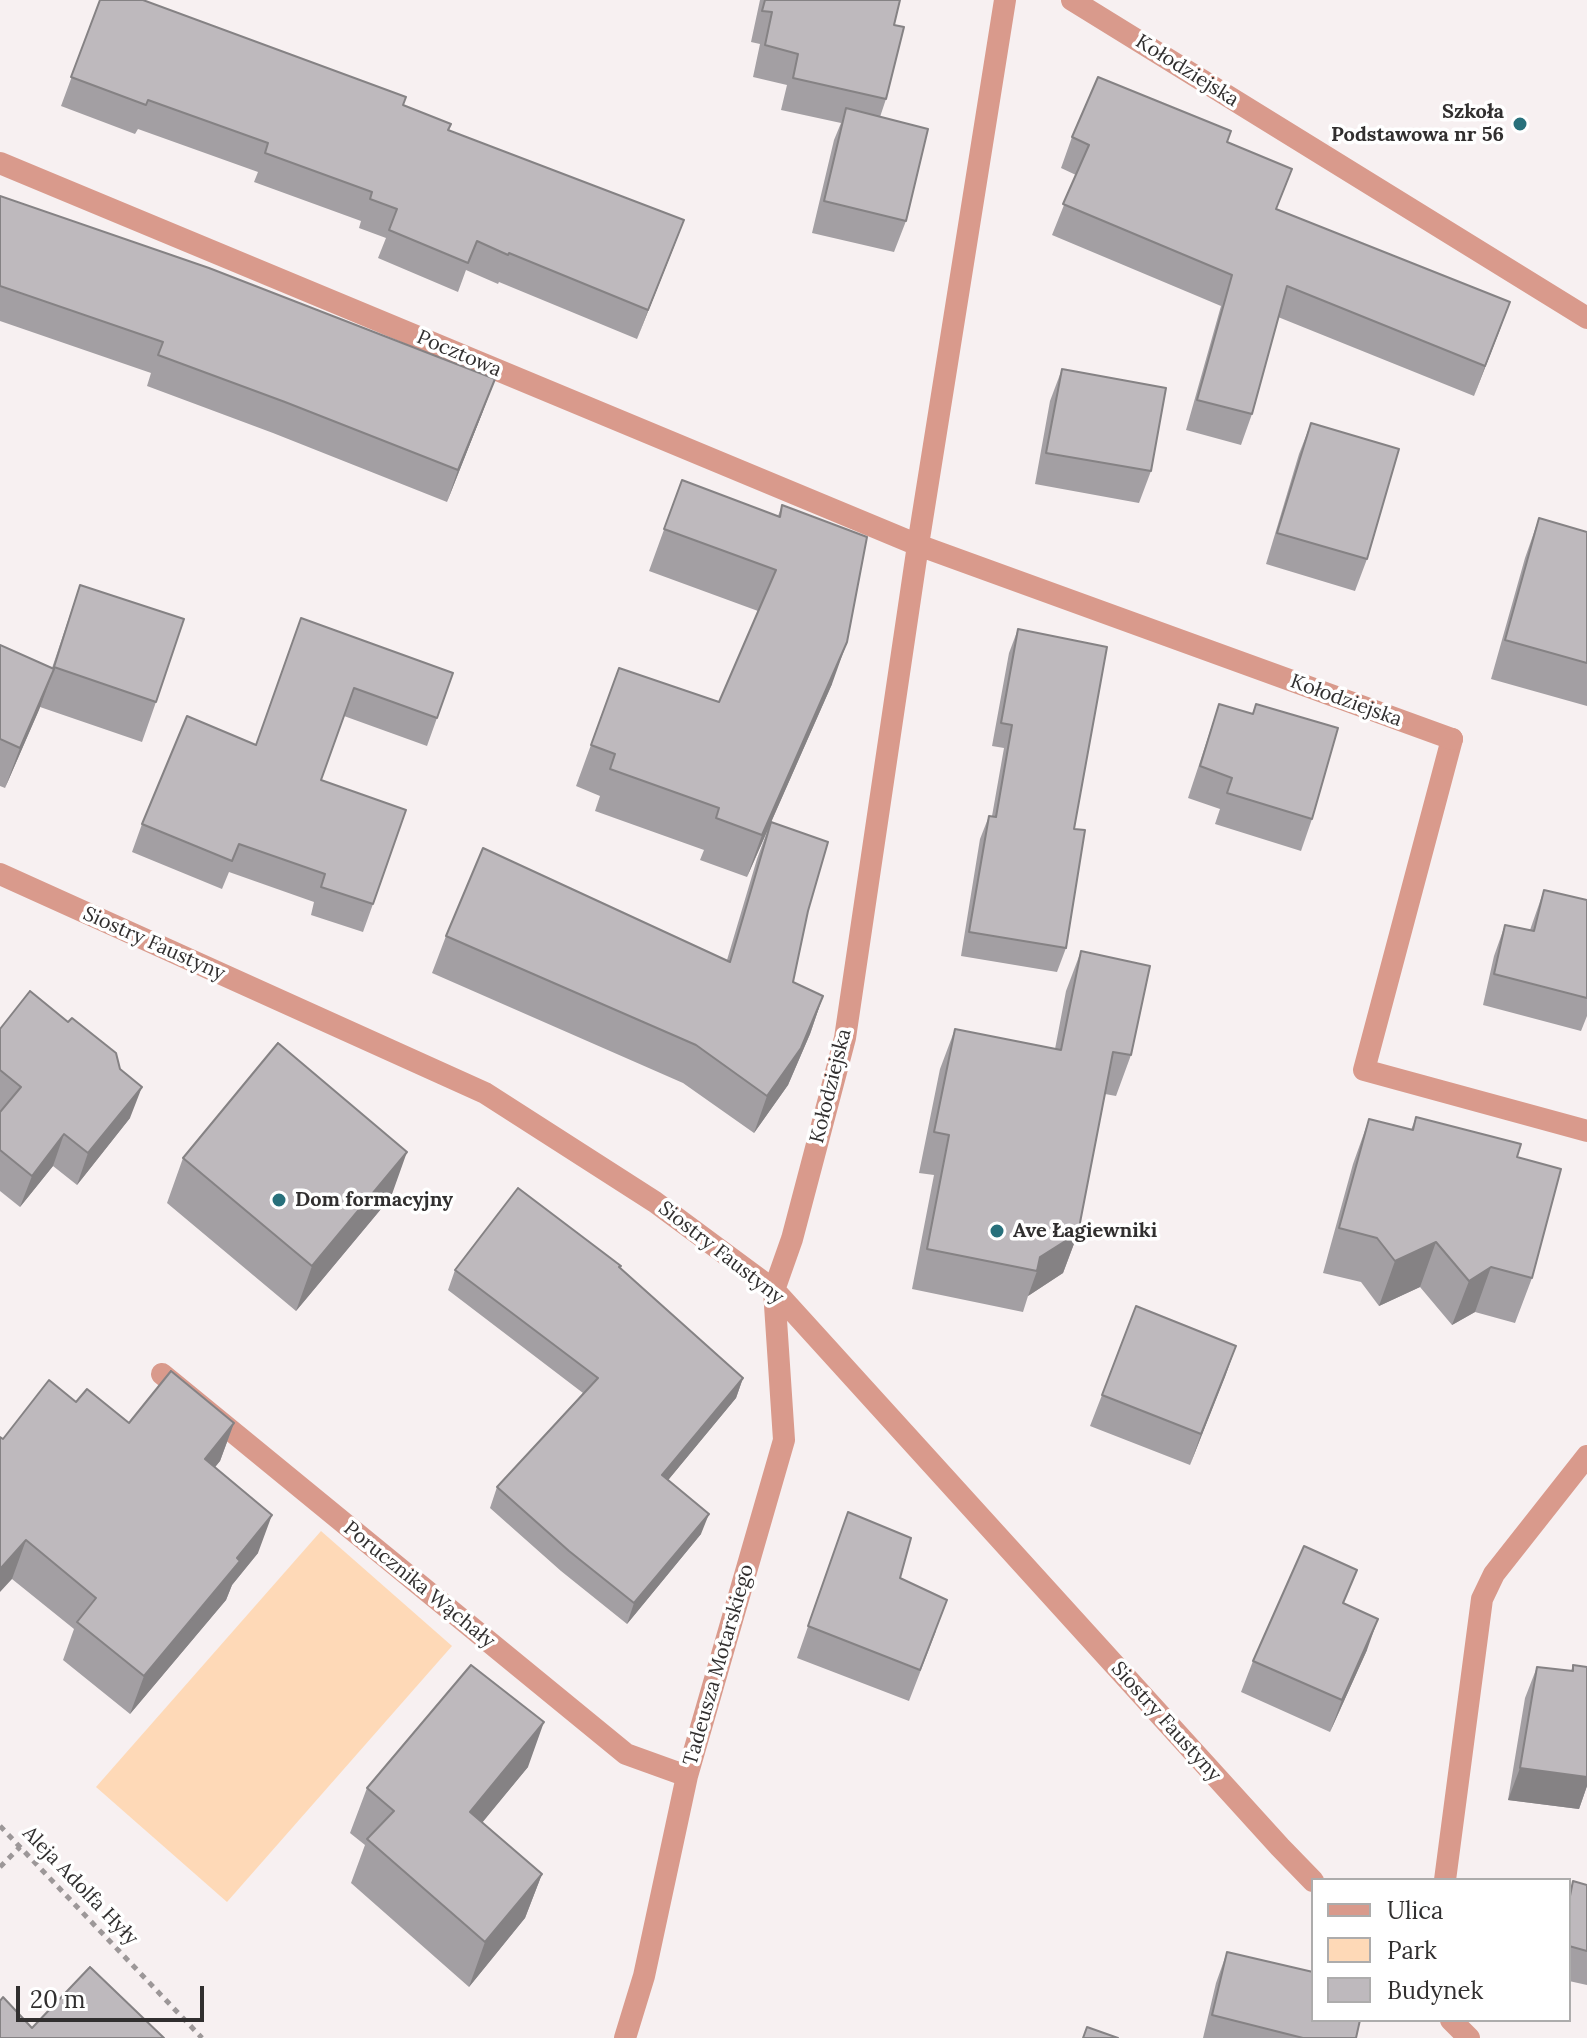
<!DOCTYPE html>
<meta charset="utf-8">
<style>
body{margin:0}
#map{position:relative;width:1587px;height:2038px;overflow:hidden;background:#f7f0f1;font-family:Lora,serif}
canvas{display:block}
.legend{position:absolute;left:1311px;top:1878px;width:260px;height:144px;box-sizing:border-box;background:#fff;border:2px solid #adacac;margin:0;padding:10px 14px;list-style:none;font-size:24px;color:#312f2f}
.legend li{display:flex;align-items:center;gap:16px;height:40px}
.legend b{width:40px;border:2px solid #adacac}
.scale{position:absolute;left:16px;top:1986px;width:188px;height:36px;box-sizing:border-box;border:4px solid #312f2f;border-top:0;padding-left:10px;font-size:24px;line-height:28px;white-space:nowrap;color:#312f2f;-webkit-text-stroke:6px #fff;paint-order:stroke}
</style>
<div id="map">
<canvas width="1587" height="2038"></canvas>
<ul class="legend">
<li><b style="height:10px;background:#d99a8c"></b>Ulica</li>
<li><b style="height:22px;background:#fed9b7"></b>Park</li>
<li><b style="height:22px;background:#beb9bd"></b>Budynek</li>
</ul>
<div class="scale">20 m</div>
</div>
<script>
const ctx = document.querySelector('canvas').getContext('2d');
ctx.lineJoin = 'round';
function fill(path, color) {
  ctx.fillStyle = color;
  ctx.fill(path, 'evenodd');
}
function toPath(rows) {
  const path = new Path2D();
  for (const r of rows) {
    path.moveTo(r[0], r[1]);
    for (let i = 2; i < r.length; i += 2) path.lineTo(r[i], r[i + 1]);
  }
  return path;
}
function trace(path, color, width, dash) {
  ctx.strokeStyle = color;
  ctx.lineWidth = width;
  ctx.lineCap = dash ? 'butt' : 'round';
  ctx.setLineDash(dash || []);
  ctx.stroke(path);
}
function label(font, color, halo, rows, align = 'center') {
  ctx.font = font + ' Lora,serif';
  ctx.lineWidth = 7;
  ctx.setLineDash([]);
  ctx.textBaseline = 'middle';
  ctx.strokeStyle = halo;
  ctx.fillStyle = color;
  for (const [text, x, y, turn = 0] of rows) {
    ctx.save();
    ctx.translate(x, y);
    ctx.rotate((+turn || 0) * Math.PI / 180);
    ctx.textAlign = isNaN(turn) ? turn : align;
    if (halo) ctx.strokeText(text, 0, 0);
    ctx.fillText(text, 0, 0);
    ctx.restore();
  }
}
fill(toPath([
 [321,1531,452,1646,227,1902,96,1787]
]), '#fed9b7');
trace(toPath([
 [0,1826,202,2038],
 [0,1867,20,1847]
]), '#9c9798', 5, [6, 6]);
trace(toPath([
 [1452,739,1364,1070,1587,1131],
 [1445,1880,1482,1599,1494,1574,1587,1456]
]), '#d99a8c', 22);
trace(toPath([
 [1072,0,1587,318],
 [0,163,918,545,1452,739],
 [0,874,485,1093,655,1202,774,1290,1280,1847,1313,1881],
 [162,1374,626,1754,687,1776],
 [1451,2020,1469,2038],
 [625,2038,644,1976,687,1776,784,1440,774,1290,792,1239,845,1038,918,545,1005,0]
]), '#d99a8c', 22);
fill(toPath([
 [100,0,403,105,448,130,684,220,637,339,499,282,498,284,466,270,458,292,378,258,386,238,359,228,361,221,254,182,258,172,138,129,135,134,61,106],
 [760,0,900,0,894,25,886,99,880,117,906,221,894,252,812,233,834,140,841,123,781,110,787,85,753,77,760,44,751,42],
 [1072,137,1227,143,1277,209,1510,302,1474,396,1278,317,1252,414,1241,445,1186,430,1221,306,1052,235,1076,175,1061,168],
 [0,196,483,411,447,502,273,433,147,386,151,373,0,321],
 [1062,369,1151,471,1139,503,1035,484,1050,401],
 [1311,423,1367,559,1355,591,1266,564,1299,454],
 [682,480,778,516,782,505,832,684,771,822,808,911,793,982,823,996,810,1034,788,1085,754,1133,683,1083,432,973,446,936,727,960,757,859,768,829,747,877,700,860,704,850,595,811,600,796,576,786,619,668,719,702,758,611,649,571],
 [1539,518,1587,532,1587,706,1491,679,1525,558],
 [80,585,156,702,142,742,40,707,5,788,0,786,0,645,52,668],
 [301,618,453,673,427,746,344,716,321,780,373,904,363,932,311,915,314,902,229,872,222,889,132,852,142,824,256,745],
 [1018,629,1074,829,1066,948,1057,972,961,956,980,839,989,816,992,816,1004,748,992,746,1009,653],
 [1219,704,1252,714,1256,704,1312,819,1301,851,1215,824,1220,809,1188,798],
 [1544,890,1587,900,1587,1016,1581,1031,1483,1005,1494,956,1505,925,1530,930],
 [1081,951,1131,1055,1116,1096,1105,1094,1078,1233,1063,1273,1028,1296,1023,1312,912,1289,934,1175,919,1173,940,1069,955,1029,1055,1049,1066,991],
 [0,1029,130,1118,77,1185,53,1166,20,1207,0,1191],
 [1416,1117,1517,1157,1532,1278,1515,1323,1475,1312,1452,1325,1420,1287,1379,1306,1361,1282,1323,1273,1353,1164,1369,1119,1411,1130],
 [183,1158,391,1197,296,1311,167,1203],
 [620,1268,743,1378,736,1398,668,1480,701,1534,627,1624,561,1571,490,1508,497,1487,583,1393,448,1290,455,1270],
 [1236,1346,1190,1465,1090,1426,1102,1395],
 [76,1402,129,1423,234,1423,220,1461,215,1467,258,1553,232,1585,226,1600,130,1714,63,1660,74,1629,12,1579,3,1439],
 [837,1543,900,1578,936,1631,909,1701,797,1658],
 [1345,1604,1367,1650,1330,1732,1241,1692,1253,1661],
 [1573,1665,1587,1667,1587,1786,1579,1809,1508,1800,1525,1698,1537,1667,1571,1671],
 [528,1767,482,1822,542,1874,525,1918,469,1987,351,1883,365,1845,350,1833,367,1788],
 [1573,1881,1587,1885,1587,1985,1569,1981,1569,1893],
 [1227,1952,1356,2038,1203,2038,1216,1983]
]), '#a39fa3');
fill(toPath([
 [684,220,673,249,637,339,648,310],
 [1510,302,1499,332,1474,396,1485,366],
 [495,379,483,411,447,502,458,470],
 [847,642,832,684,747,877,762,835],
 [54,669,39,710,5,788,20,748],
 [823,996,810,1034,788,1085,754,1133,767,1096],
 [142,1087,130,1118,77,1185,88,1153],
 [64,1134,53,1166,20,1207,32,1176],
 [407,1152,391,1197,296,1311,312,1266],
 [1078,1233,1063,1273,1028,1296,1037,1271,1040,1257],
 [1436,1242,1420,1287,1379,1306,1395,1261],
 [1491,1267,1475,1312,1452,1325,1469,1281],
 [1236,1346,1225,1377,1190,1465,1201,1434],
 [743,1378,736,1398,655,1496,662,1475],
 [234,1423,220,1461,191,1497,205,1459],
 [709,1514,701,1534,627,1624,634,1603],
 [272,1515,258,1553,232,1585,226,1600,130,1714,144,1676,237,1558],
 [26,1540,12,1579,0,1592,0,1569],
 [1378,1619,1367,1650,1330,1732,1342,1700],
 [544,1722,528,1767,454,1857,470,1812],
 [1520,1768,1587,1768,1587,1786,1579,1809,1508,1800],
 [542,1874,525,1918,469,1987,485,1942]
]), '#858284');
const building = toPath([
 [100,0,143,0,406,97,403,105,451,124,448,130,684,220,648,310,509,253,508,255,477,241,468,263,389,230,397,209,370,199,372,192,265,153,268,143,148,100,146,105,71,77,100,0],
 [765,0,900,0,894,25,904,27,886,99,793,78,798,54,765,45,772,12,762,11,765,0],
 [1098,77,1231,131,1227,142,1292,169,1276,209,1510,302,1485,366,1287,286,1252,414,1197,400,1232,275,1063,204,1089,145,1072,137,1098,77],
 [846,108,928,129,906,221,824,201,846,108],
 [0,196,209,268,495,379,458,470,285,402,158,355,163,342,0,286,0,196],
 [1062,369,1166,388,1151,471,1046,453,1062,369],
 [1311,423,1399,449,1367,559,1277,533,1311,423],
 [682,480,780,517,782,505,867,537,847,642,762,835,716,818,719,808,610,769,615,754,591,745,619,668,719,702,776,570,664,529,682,480],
 [1539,518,1587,532,1587,663,1505,640,1539,518],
 [80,585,184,619,156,702,54,667,80,585],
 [301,618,453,673,437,718,354,688,321,780,406,810,373,904,321,887,325,874,239,844,232,861,142,824,187,716,256,745,301,618],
 [1018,629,1107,647,1074,829,1085,830,1066,948,969,932,989,816,996,817,1012,725,1001,723,1018,629],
 [0,645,54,669,20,748,0,739,0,645],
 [1219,704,1253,714,1256,704,1338,728,1312,819,1227,793,1232,778,1200,766,1219,704],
 [771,822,828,842,808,911,793,982,823,996,801,1048,767,1096,696,1045,446,936,483,848,730,962,771,822],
 [1544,890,1587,900,1587,998,1494,974,1505,925,1534,931,1544,890],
 [1081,951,1150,966,1131,1055,1113,1052,1078,1233,1040,1257,1037,1271,927,1249,949,1135,934,1132,955,1029,1061,1050,1081,951],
 [30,991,68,1022,72,1018,116,1053,120,1069,142,1087,88,1153,64,1134,32,1176,0,1150,0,1112,21,1087,0,1070,0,1029,30,991],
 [278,1043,407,1152,312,1266,183,1158,278,1043],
 [1416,1117,1521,1144,1517,1157,1561,1169,1532,1278,1491,1267,1469,1281,1436,1242,1395,1261,1377,1238,1339,1228,1369,1119,1413,1130,1416,1117],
 [518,1188,621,1266,619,1267,743,1378,662,1475,709,1514,634,1603,569,1551,497,1487,598,1378,455,1270,518,1188],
 [1136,1306,1236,1346,1201,1434,1102,1395,1136,1306],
 [171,1371,234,1423,205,1459,272,1515,237,1558,240,1561,144,1676,77,1622,96,1598,26,1540,0,1569,0,1437,3,1439,49,1380,76,1402,87,1389,129,1423,171,1371],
 [848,1512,911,1538,900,1578,947,1600,920,1670,808,1626,848,1512],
 [1304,1546,1357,1570,1343,1603,1378,1619,1342,1700,1253,1661,1304,1546],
 [471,1665,544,1722,470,1812,542,1874,485,1942,367,1839,394,1811,367,1788,471,1665],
 [1573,1665,1587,1667,1587,1777,1520,1768,1537,1667,1573,1671,1573,1665],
 [1573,1881,1587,1885,1587,1951,1569,1946,1569,1901,1573,1881],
 [1227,1952,1313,1972,1313,2020,1360,2020,1356,2038,1303,2038,1212,2015,1227,1952],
 [90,1967,164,2038,0,2038,0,2001,3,1997,32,2028,90,1967],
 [1087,2027,1118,2038,1083,2038,1087,2027]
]);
fill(building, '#beb9bd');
trace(building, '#858284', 2);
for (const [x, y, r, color] of [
 [1520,124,8,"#28707b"],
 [279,1200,8,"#28707b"],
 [997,1231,8,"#28707b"]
]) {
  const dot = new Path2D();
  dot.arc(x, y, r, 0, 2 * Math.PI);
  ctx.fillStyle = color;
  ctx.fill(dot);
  trace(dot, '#fff', 3);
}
label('20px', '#312f2f', '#fff', [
 ["Kołodziejska",1187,71,32],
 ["Pocztowa",459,354,23],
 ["Kołodziejska",1346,701,20],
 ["Siostry Faustyny",154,944,24],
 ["Kołodziejska",831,1086,-76],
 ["Siostry Faustyny",721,1253,38],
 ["Porucznika Wąchały",419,1585,39],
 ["Tadeusza Motarskiego",719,1665,-74],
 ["Siostry Faustyny",1166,1722,48],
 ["Aleja Adolfa Hyły",80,1886,46]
]);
label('bold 20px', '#312f2f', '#fff', [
 ["Szkoła",1504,112,"right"],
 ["Podstawowa nr 56",1504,135,"right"],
 ["Dom formacyjny",295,1200],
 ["Ave Łagiewniki",1013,1231]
], 'left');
</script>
